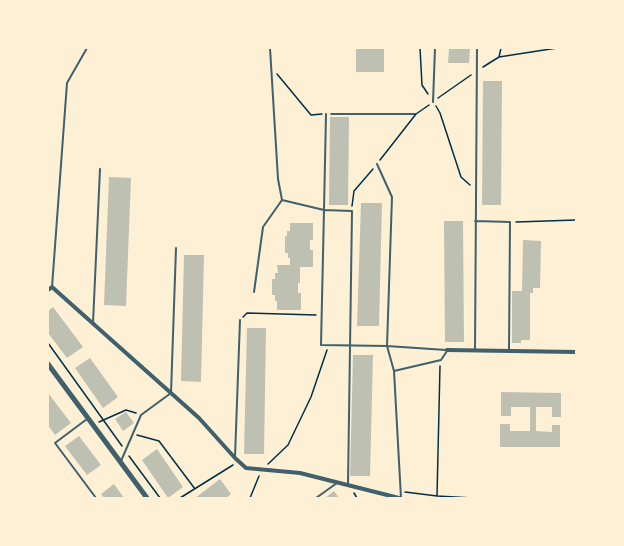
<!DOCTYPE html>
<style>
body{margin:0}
#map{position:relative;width:624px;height:546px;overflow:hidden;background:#fdf0d5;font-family:Arial,sans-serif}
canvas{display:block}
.frame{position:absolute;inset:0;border:49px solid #fdf0d5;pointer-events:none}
</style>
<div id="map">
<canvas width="624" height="546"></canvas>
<div class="frame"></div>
</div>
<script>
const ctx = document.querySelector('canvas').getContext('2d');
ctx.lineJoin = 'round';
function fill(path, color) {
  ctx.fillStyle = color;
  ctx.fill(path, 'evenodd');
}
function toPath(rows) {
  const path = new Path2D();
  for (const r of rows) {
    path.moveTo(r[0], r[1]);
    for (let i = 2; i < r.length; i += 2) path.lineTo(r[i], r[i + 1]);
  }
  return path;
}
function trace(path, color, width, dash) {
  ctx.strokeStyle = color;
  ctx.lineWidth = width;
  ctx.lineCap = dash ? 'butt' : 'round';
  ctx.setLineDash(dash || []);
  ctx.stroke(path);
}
fill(toPath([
 [356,48,384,48,384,72,356,72],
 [449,48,470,48,469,63,448,63],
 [483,81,502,81,501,205,482,205],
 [330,117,349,117,348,205,329,205],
 [109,177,131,178,126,306,104,305],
 [361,203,382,203,379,326,357,326],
 [444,221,463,221,464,342,445,342],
 [290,223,313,223,313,240,310,240,310,250,313,250,313,267,300,267,300,283,298,283,298,293,301,293,301,310,277,310,277,301,275,301,275,295,272,295,272,279,275,279,275,273,278,273,277,265,290,265,290,258,288,258,288,253,285,253,285,236,287,236,287,231,290,231],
 [523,240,541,241,540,288,533,288,533,293,530,293,530,340,521,340,521,343,512,343,512,291,522,291],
 [184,255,204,255,201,382,181,381],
 [53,307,83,347,67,358,48,333,48,311],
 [247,328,266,328,264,454,244,454],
 [353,355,373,355,370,476,350,476],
 [90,358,118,397,103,408,75,368],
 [501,392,561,393,561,417,552,417,552,407,536,407,536,431,552,432,552,425,560,425,560,447,500,447,500,424,510,424,510,431,530,431,530,407,511,407,511,416,501,416],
 [48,393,71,423,55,435,48,425],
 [126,412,134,423,123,431,115,419],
 [79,436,101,465,87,475,65,446],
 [157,449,183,487,168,498,142,460],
 [220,479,231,494,226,498,195,498],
 [114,484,124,498,104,498,101,494],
 [334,491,339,498,325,498]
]), '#bec0b2');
trace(toPath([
 [420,48,422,85,428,94],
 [499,57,501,48],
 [483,67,499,57,557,48],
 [277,74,311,115,322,114],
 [438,98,471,75],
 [436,106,440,113,461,177,470,185],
 [331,114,416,114,429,105],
 [380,160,416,114],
 [352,206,354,191,373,169],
 [516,222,576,220],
 [243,317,247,313,316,315],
 [48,343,122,446],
 [99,422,126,410,136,413],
 [137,435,159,441,195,489],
 [129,456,160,498],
 [268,464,288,445,311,397,327,350],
 [405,492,437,496,473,498],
 [354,493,357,498],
 [437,496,440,366],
 [180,498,233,465],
 [250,498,259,476]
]), '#003049', 1.5);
trace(toPath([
 [433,102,435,48],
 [326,114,324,210,352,211,348,484],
 [377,164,392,197,387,346,394,371,401,498],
 [282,200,324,210,321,345,387,346,446,350],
 [475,221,510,222,509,350],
 [52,287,67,83,87,48],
 [254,292,263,227,282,200,278,179,270,48],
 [93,323,100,169],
 [475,350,477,48],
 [394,371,441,360,447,351],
 [87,419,55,443,96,498],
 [235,457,240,320],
 [121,461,141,415,171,393,176,248],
 [316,498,337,483]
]), '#3f606c', 2);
trace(toPath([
 [48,290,52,287,199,418,235,458,246,468,300,473,399,498],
 [447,350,576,352]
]), '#3f606c', 4);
trace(toPath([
 [48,364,147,498]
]), '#3f606c', 5);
</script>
